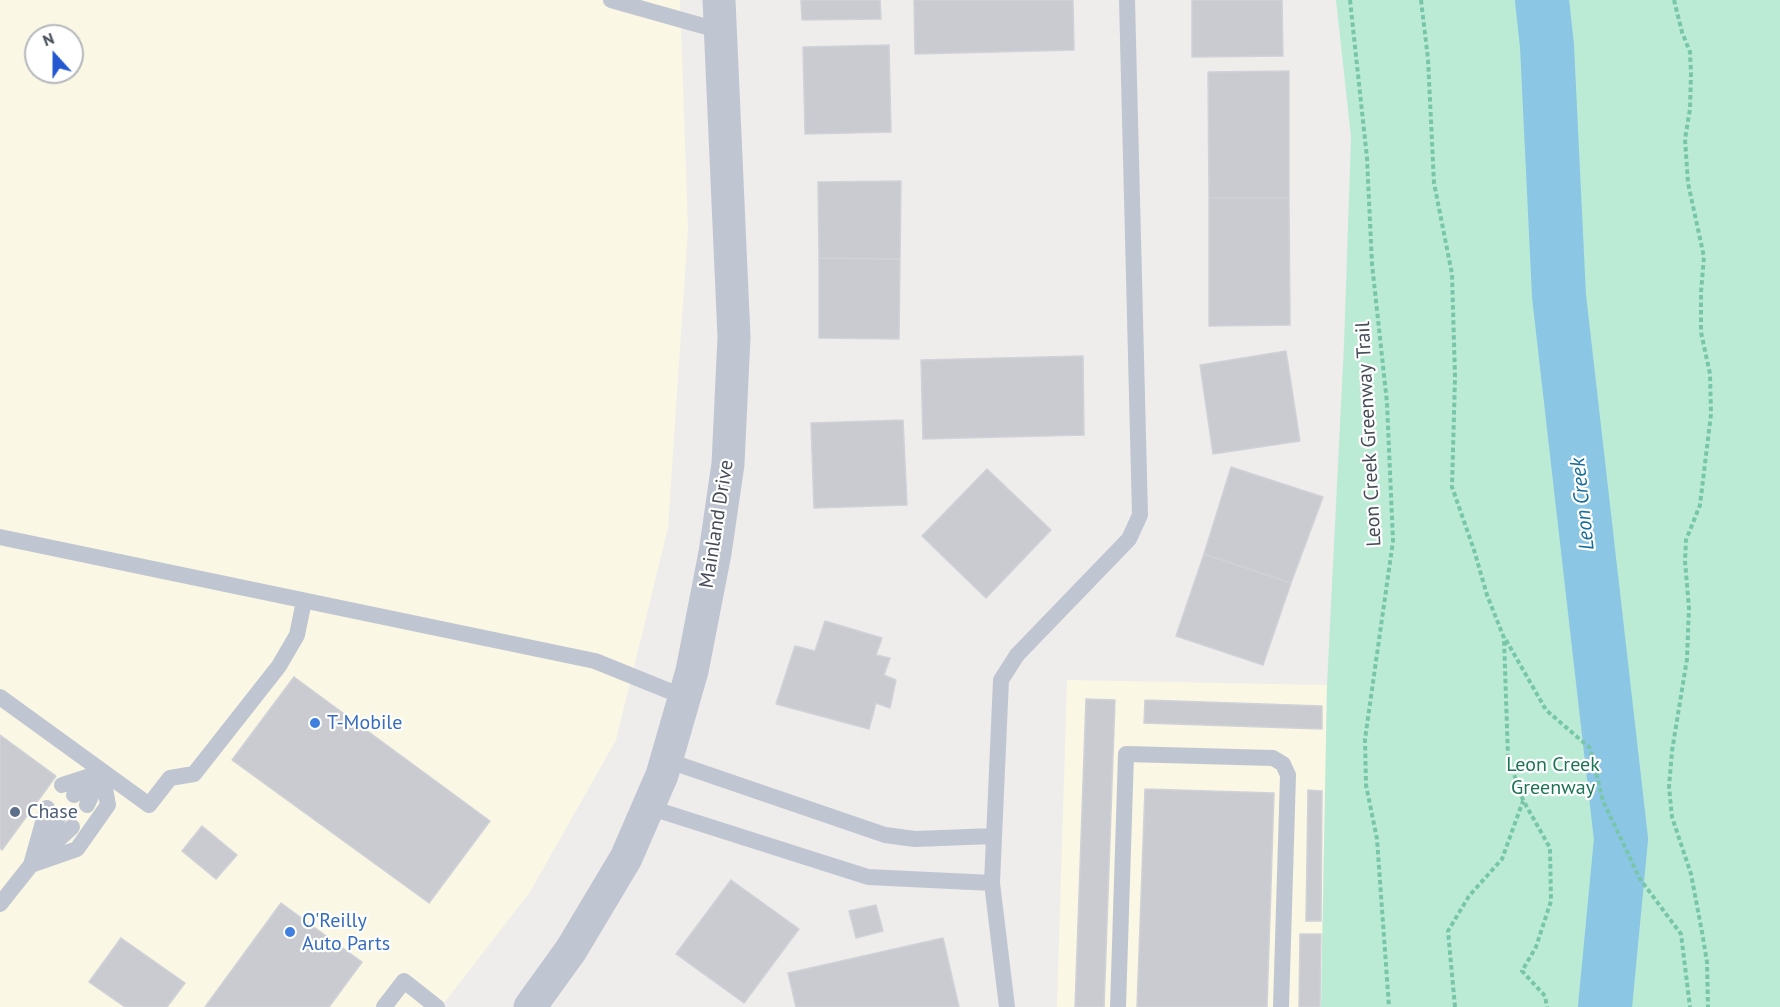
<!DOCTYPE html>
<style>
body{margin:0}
#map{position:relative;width:1780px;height:1007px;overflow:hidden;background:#efecec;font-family:"PT Sans",sans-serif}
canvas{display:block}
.north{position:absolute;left:24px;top:24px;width:60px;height:60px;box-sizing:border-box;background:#fff;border:2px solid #b5b8bc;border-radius:50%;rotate:339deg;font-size:16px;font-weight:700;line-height:24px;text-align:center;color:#464d58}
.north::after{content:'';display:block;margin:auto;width:21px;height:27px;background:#2458d1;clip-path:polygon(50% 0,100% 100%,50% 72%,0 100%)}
</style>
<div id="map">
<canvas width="1780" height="1007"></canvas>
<div class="north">N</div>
</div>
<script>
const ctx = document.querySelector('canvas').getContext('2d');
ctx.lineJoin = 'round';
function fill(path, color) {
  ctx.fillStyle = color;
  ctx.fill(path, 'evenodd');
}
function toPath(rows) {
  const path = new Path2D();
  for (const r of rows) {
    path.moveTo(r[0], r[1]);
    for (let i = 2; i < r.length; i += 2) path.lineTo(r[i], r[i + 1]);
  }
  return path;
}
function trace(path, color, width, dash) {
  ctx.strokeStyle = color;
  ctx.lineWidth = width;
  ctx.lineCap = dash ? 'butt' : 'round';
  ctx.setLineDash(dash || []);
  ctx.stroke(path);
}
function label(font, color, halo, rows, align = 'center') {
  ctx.font = font + ' "PT Sans",sans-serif';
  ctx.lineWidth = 4.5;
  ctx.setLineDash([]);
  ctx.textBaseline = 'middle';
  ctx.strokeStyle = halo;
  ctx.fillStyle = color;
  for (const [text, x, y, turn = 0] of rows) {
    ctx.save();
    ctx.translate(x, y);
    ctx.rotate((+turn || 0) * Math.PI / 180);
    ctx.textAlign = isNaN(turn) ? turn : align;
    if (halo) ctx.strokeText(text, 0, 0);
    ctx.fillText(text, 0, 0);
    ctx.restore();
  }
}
fill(toPath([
 [0,0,680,0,688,229,668,528,616,740,530,892,441,1007,0,1007],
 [36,36,72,36,72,72,36,72],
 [1067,680,1327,685,1321,1007,1057,1007]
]), '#faf7e5');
fill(toPath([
 [1336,0,1780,0,1780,1007,1321,1007,1327,685,1344,344,1351,137]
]), '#bcebd5');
trace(toPath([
 [1542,0,1547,46,1559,296,1621,839,1605,1007]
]), '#8cc6e5', 54);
const building = toPath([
 [801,0,880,0,881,19,802,20,801,0],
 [914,0,1073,0,1074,50,915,54,914,0],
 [1192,0,1282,0,1283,56,1192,57,1192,0],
 [889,45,891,132,805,134,803,47,889,45],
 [1289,71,1289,198,1209,198,1208,72,1289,71],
 [901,181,900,259,819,258,818,182,901,181],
 [1209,198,1289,198,1290,325,1209,326,1209,198],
 [819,258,900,259,899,339,819,338,819,258],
 [1286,351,1300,441,1213,454,1200,365,1286,351],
 [1083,356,1084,435,923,439,921,360,1083,356],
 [903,420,907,505,814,508,811,423,903,420],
 [1231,467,1323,497,1291,583,1204,554,1231,467],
 [987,469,1051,530,986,598,922,536,987,469],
 [1204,554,1291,583,1263,665,1176,636,1204,554],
 [825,621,882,638,876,655,890,658,884,675,896,680,890,708,876,703,869,729,776,704,795,646,815,651,825,621],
 [294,677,490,821,429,903,232,760,294,677],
 [1086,699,1115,700,1104,1007,1075,1007,1086,699],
 [1145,700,1322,706,1322,729,1144,723,1145,700],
 [0,735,56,776,2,850,0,848,0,735],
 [1145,789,1274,793,1267,1007,1137,1007,1145,789],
 [1308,790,1322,791,1321,921,1306,921,1308,790],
 [202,826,237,855,216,879,182,851,202,826],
 [731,880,799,929,744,1003,676,954,731,880],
 [281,903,362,962,329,1007,205,1007,281,903],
 [876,905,883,931,856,938,849,911,876,905],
 [1300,934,1321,934,1320,1007,1299,1007,1300,934],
 [121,938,185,983,167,1007,125,1007,89,982,121,938],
 [943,938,959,1007,796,1007,788,973,943,938]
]);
fill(building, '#cacbd1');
trace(building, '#d0d2d8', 1.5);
trace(toPath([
 [1350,0,1367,158,1372,264,1387,403,1393,541,1365,739,1366,785,1377,839,1389,1007],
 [1421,0,1428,59,1434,183,1452,274,1455,377,1452,487,1474,550,1487,595,1504,638,1508,757,1523,800,1550,848,1551,901,1536,947,1522,971,1545,996,1547,1007],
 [1674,0,1682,32,1690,52,1691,74,1690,109,1685,139,1688,183,1704,257,1701,292,1701,332,1710,374,1711,414,1700,505,1686,540,1685,561,1689,608,1687,659,1672,751,1669,787,1672,817,1691,874,1702,932,1707,962,1708,1007],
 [1506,640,1546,710,1590,748,1603,801,1640,879,1681,934,1690,1007],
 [1455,1007,1448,931,1469,896,1502,859,1523,801]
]), '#77c6aa', 4, [4.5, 3]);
trace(toPath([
 [611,0,721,31],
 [0,537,595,661,684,697],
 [0,697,149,805,170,778,194,774,279,666,297,635,304,601],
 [666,760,885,835,915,839,994,836],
 [74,795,102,772,87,805],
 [648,807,868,877,992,883],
 [47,808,31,865,77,849,108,805,102,772,62,785],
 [44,842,59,816],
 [35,861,72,827],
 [0,904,31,865],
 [384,1007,404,981,437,1007],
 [1007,1007,992,883,1001,680,1017,655,1129,539,1140,515,1127,0],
 [1118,1007,1126,754,1273,758,1283,764,1288,775,1281,1007]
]), '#c0c6d1', 16);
trace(toPath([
 [530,1007,571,950,626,858,662,775,692,671,715,553,728,464,734,337,719,0]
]), '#c0c6d1', 33);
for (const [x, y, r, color] of [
 [315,723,6,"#3f7fe0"],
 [15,812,6,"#5c6f8a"],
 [290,932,6,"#3f7fe0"]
]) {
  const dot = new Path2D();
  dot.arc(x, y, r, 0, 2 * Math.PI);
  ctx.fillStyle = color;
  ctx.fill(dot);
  trace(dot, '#fff', 2);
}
label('20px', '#464d58', '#fff', [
 ["Leon Creek Greenway Trail",1369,434,-93],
 ["Mainland Drive",717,524,-81]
]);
label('20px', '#366cbe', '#fff', [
 ["T-Mobile",327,723],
 ["O'Reilly",302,921],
 ["Auto Parts",302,944]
], 'left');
label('20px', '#1c7454', '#fff', [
 ["Leon Creek",1553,765],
 ["Greenway",1553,788]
]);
label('20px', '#4e5e75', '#fff', [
 ["Chase",27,812]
], 'left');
label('italic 21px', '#156d9c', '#fff', [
 ["Leon Creek",1583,504,-96]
]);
</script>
